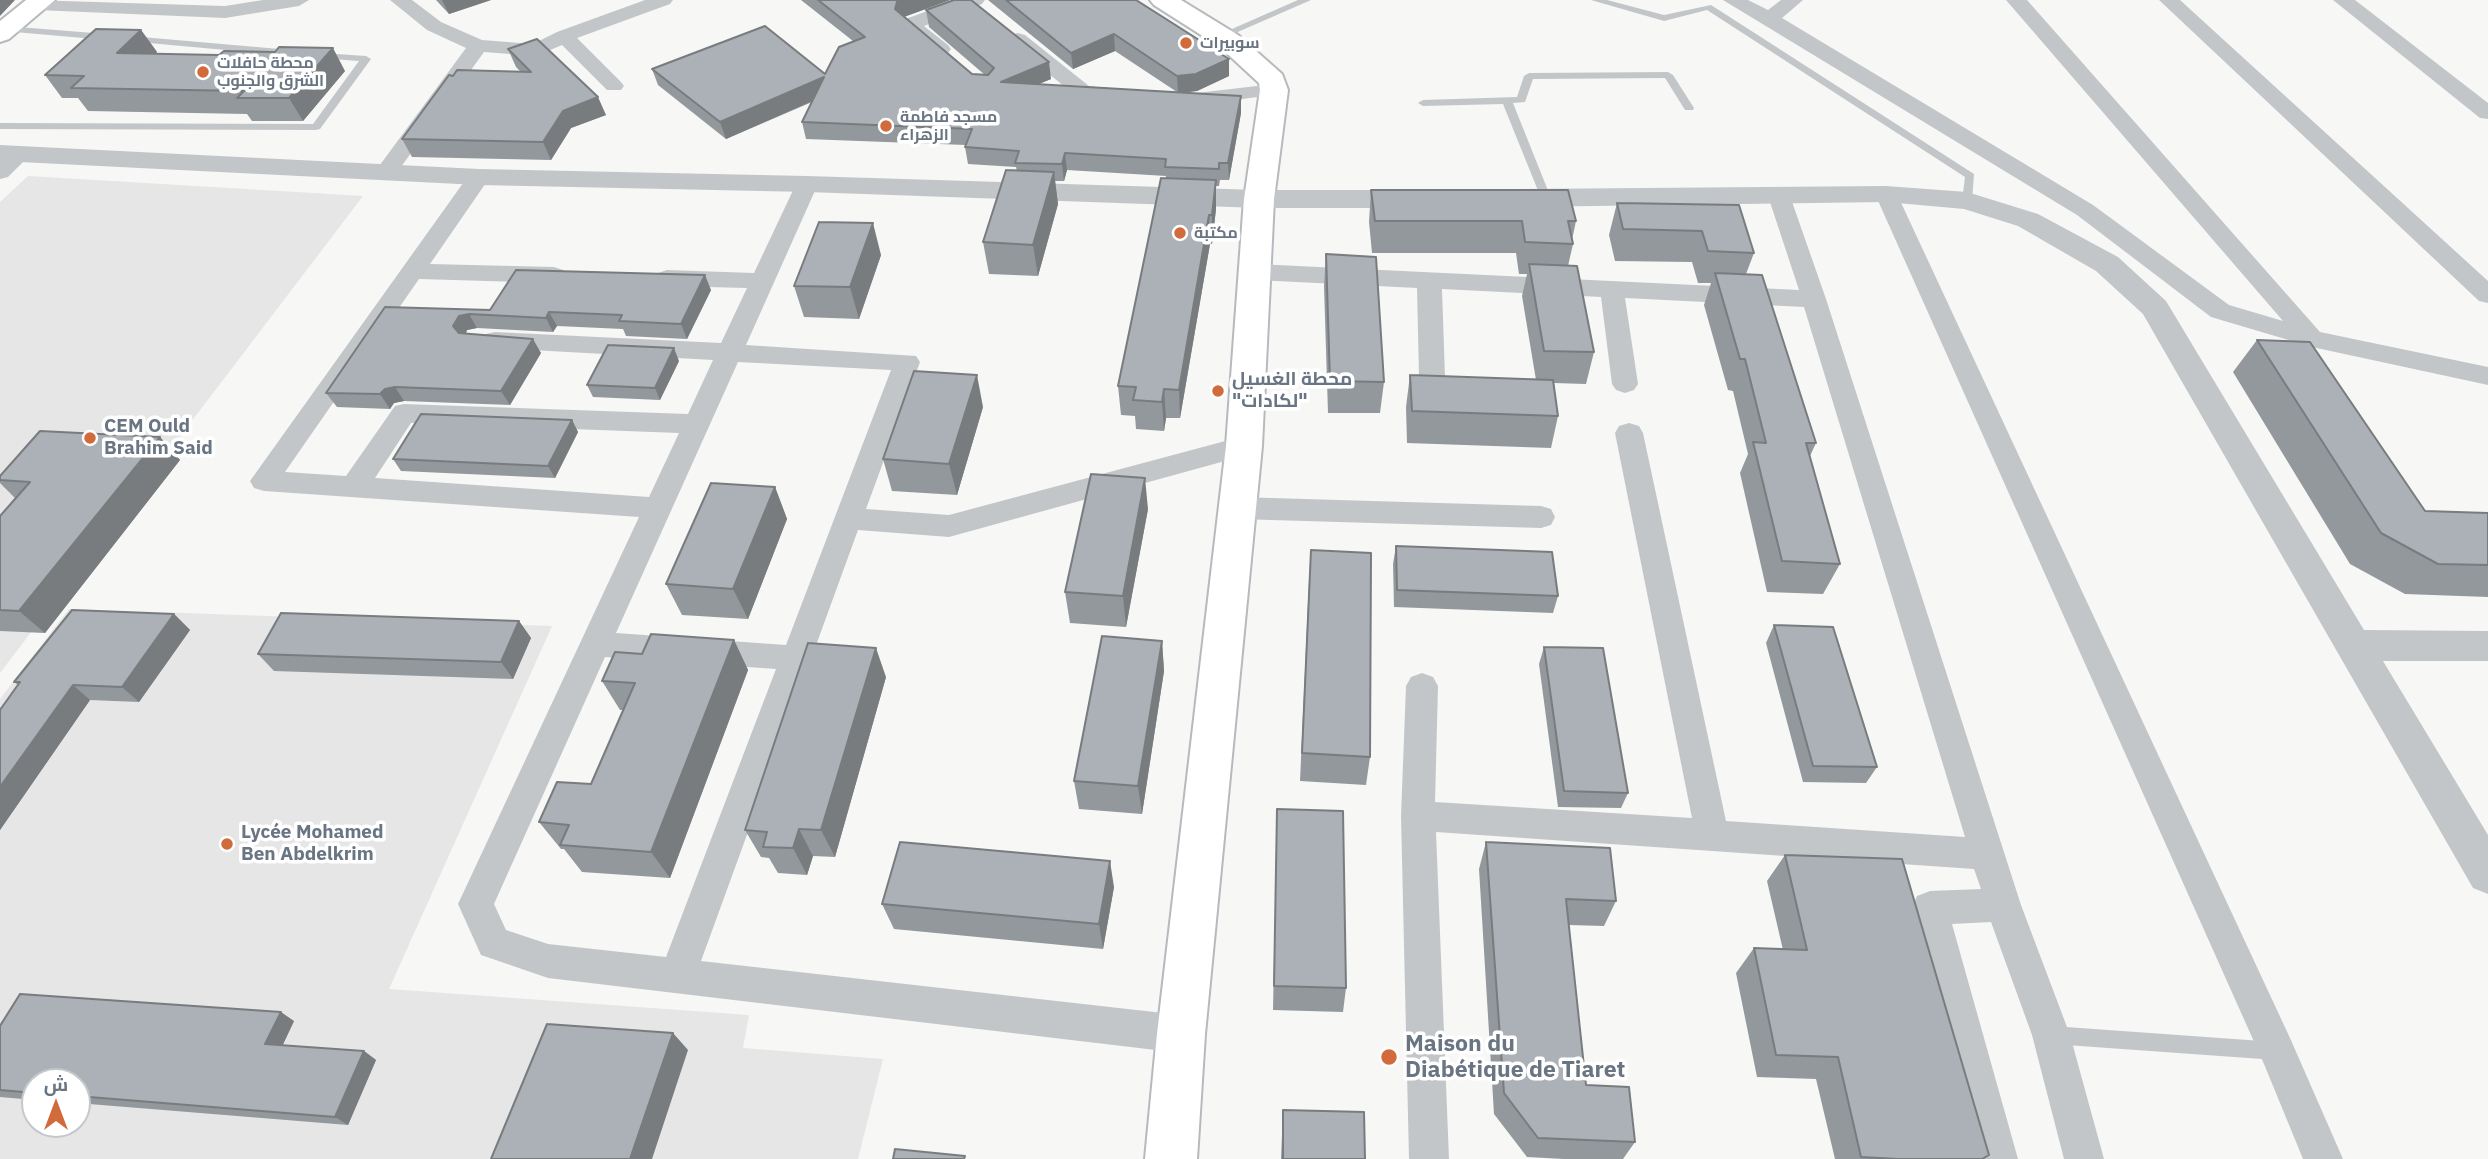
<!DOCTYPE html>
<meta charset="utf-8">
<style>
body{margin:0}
#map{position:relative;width:2488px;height:1159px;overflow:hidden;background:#f7f7f5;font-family:"IBM Plex Sans",Cairo,sans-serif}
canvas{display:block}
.north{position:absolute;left:21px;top:1068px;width:70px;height:70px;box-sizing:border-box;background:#fff;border:2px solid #c3c8cd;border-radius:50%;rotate:0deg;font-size:19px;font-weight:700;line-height:28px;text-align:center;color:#697582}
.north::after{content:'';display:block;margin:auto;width:24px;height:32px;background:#d16b3b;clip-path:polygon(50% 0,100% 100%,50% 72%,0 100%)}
</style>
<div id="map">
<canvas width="2488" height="1159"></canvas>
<div class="north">ش</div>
</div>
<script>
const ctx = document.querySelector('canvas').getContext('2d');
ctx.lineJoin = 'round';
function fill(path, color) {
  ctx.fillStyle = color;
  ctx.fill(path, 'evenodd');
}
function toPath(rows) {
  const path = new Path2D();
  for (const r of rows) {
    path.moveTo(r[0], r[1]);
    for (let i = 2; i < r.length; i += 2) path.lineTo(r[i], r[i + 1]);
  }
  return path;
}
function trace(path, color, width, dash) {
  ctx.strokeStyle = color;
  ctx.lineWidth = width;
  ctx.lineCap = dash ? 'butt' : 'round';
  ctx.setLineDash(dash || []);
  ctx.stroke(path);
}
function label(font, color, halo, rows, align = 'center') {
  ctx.font = font + ' "IBM Plex Sans",Cairo,sans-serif';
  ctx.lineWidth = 7;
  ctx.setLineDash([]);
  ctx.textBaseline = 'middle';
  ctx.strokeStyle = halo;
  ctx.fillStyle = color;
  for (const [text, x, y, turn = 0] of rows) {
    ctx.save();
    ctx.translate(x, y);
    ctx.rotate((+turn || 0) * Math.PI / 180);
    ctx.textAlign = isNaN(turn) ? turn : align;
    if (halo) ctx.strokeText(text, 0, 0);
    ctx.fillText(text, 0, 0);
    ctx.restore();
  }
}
fill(toPath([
 [28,176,363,196,0,673,0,202],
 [69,609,552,626,389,989,749,1015,743,1048,883,1059,858,1159,0,1159,0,699],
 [35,1082,77,1082,77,1124,35,1124]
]), '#e5e6e5');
const secondary = toPath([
 [1150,0,1181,0,1238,35,1282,74,1288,90,1274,199,1262,446,1205,1034,1197,1159,1145,1159,1157,1034,1226,446,1244,199,1260,90,1259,83,1220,47,1154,5,1150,0]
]);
const primary = toPath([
 [26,0,55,0,9,39,0,42,0,21,26,0]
]);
trace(secondary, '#b6babe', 4);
trace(primary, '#b5b8bc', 4);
fill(toPath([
 [1298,0,1311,0,1224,38,1216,36,1298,0],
 [1591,0,1607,0,1664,15,1711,5,1974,174,1972,201,1967,204,1962,201,1965,177,1707,10,1664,21,1591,0],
 [6,26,106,34,111,37,106,40,3,31,1,29,6,26],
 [130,36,291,50,296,53,291,56,127,41,127,37,130,36],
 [322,53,366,56,371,59,320,129,316,130,0,129,0,123,313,124,359,61,319,58,317,56,322,53],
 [1668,72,1673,75,1694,108,1693,110,1685,110,1665,78,1533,79,1525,102,1513,103,1551,198,1546,201,1541,198,1503,104,1423,106,1418,103,1423,100,1517,97,1524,76,1529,73,1668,72],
 [2052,1026,2276,1042,2282,1045,2285,1051,2282,1057,2276,1060,2052,1044,2046,1041,2043,1035,2046,1029,2052,1026]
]), '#c3c6c9');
fill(toPath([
 [30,0,225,6,263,0,309,0,299,6,225,18,37,10,30,8,27,4,30,0],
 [390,0,412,0,441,22,482,40,533,44,557,32,645,0,673,0,670,4,577,38,621,82,624,86,621,90,607,90,562,45,536,56,484,52,393,178,385,180,377,178,374,173,466,48,427,30,390,0],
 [957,0,985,0,982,4,924,26,948,45,951,49,948,53,934,53,900,24,903,20,957,0],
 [1723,0,1748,0,1768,10,1781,0,1803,0,1782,18,2093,205,2229,305,2283,321,2006,0,2027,0,2320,332,2488,367,2488,385,2312,347,2211,317,2077,215,1723,0],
 [2159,0,2180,0,2488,281,2488,303,2479,301,2159,0],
 [2333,0,2355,0,2488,103,2488,119,2480,118,2333,0],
 [1018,33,1025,35,1089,86,1114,89,1121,91,1125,95,1121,99,1114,101,1076,96,1011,43,1008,39,1011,35,1018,33],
 [1274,84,1281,86,1285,90,1281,94,1188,106,1181,104,1177,100,1181,96,1188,94,1274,84],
 [20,147,28,149,31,154,8,177,0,179,0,160,12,149,20,147],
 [479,170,487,172,490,177,430,264,554,267,563,270,566,275,563,280,554,283,419,279,285,472,346,476,395,406,404,404,688,414,713,360,495,348,486,346,482,340,486,334,495,332,721,343,747,288,667,286,658,283,655,278,658,273,667,270,754,273,796,184,799,179,807,177,815,179,818,184,746,345,916,356,920,362,866,509,949,515,1244,436,1254,439,1258,446,1254,453,949,537,858,530,701,961,1181,1015,1194,1021,1200,1034,1194,1047,1181,1053,548,978,481,955,458,904,639,517,264,491,254,488,250,481,471,172,479,170],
 [738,362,891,370,786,645,616,633,738,362],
 [411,423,679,433,649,497,375,478,411,423],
 [605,657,776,669,666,957,548,944,506,930,494,904,605,657],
 [1886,187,1894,189,1897,194,2290,1038,2343,1159,2303,1159,2264,1064,1875,194,1878,189,1886,187],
 [1779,189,1787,191,1790,196,1826,299,2021,905,2070,1035,2104,1159,2064,1159,2032,1035,1991,922,1952,924,2018,1159,1978,1159,1912,908,1917,896,1930,891,1981,889,1974,869,1436,832,1449,1159,1409,1159,1401,816,1406,686,1411,677,1422,673,1433,677,1438,686,1435,802,1692,818,1615,433,1619,426,1629,423,1639,426,1643,433,1726,821,1965,837,1804,307,1625,298,1638,384,1634,390,1625,393,1616,390,1612,384,1601,297,1442,289,1445,377,1441,383,1432,386,1423,383,1419,377,1417,288,1256,280,1247,277,1244,272,1247,267,1256,264,1799,290,1768,196,1771,191,1779,189],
 [1237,497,1541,506,1551,509,1555,517,1551,525,1541,528,1237,519,1227,515,1223,508,1227,501,1237,497]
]), '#c3c6c9');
fill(toPath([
 [0,145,479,169,807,176,1259,190,1422,190,1432,193,1436,199,1432,205,1422,208,1259,208,807,192,479,185,0,161,0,145],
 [1886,186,1967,192,2038,214,2118,257,2166,301,2364,630,2488,631,2488,661,2383,661,2488,835,2488,894,2473,888,2143,314,2096,271,2018,226,1964,209,1886,202,1522,207,1512,204,1508,198,1512,192,1522,189,1886,186]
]), '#c3c6c9');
fill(secondary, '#fff');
fill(primary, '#fff');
fill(toPath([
 [436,0,491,0,449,14],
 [801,0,950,0,904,17,972,74,985,75,929,27,926,10,1051,79,1038,84,1177,92,1115,51,1073,69,988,0,1136,0,1229,59,1229,76,1197,91,1180,93,1241,96,1241,113,1229,180,1220,180,1219,186,1216,186,1216,209,1212,244,1210,244,1180,418,1166,418,1164,431,1136,429,1135,416,1121,415,1118,386,1166,176,1067,170,1064,181,1055,181,1058,204,1038,276,989,274,983,242,1017,171,1016,167,968,164,965,147,966,145,806,139,802,122,812,102,726,139,658,85,652,69,825,74,853,41],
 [141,30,157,52,155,54,345,71,303,121,252,121,247,114,88,111,78,98,62,98,45,75],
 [508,49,606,115,571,128,551,160,412,157,402,139,521,72,516,67],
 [1371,190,1576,221,1572,240,1573,244,1568,266,1594,352,1586,384,1554,383,1558,416,1551,448,1407,443,1406,407,1410,375,1536,380,1522,296,1527,274,1519,274,1516,253,1372,253,1369,222],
 [1617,203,1739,205,1754,253,1746,274,1816,443,1810,456,1840,564,1823,594,1767,592,1740,473,1748,454,1733,391,1728,390,1704,305,1711,283,1698,283,1692,262,1615,261,1609,235],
 [1326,254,1384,382,1380,413,1328,413,1324,286],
 [881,255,859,319,804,317,794,286],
 [711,290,687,339,626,336,623,329,557,326,553,332,477,328,467,330,466,334,541,353,510,405,404,401,394,403,390,409,337,407,326,393,385,307,490,310],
 [2257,340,2425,511,2488,513,2488,597,2405,594,2350,564,2233,372],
 [679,361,660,400,593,397,587,385],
 [983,407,957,495,892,491,883,459],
 [572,420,578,432,555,478,401,471,393,459],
 [160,437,180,460,45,633,0,631,0,516,15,498,0,483,0,476],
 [775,487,787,519,748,619,682,615,666,584],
 [1148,509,1126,627,1070,623,1065,592],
 [1396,546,1558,596,1553,613,1394,607,1393,564],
 [1309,580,1370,757,1366,785,1300,781],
 [174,614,190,630,139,702,90,700,0,830,0,710,18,685,14,682],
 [519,621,531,638,513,679,274,671,258,654],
 [1774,625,1877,767,1866,783,1803,782,1766,643],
 [734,640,748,670,670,878,582,872,564,849,561,849,539,822,591,784,623,710,620,710,602,681,642,654],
 [1162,641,1164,671,1142,814,1079,809,1074,781],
 [1544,647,1628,793,1621,808,1558,807,1539,664],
 [886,677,835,857,813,856,807,875,778,873,769,858,761,857,745,830],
 [1277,809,1346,988,1343,1012,1273,1010],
 [1486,842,1616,901,1604,926,1569,925,1586,1085,1635,1142,1623,1159,1564,1159,1527,1157,1494,1114,1479,869],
 [1785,855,1989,1155,1984,1159,1835,1159,1816,1079,1757,1077,1736,973,1754,948,1783,950,1767,881],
 [1114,887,1103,949,894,929,882,904],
 [294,1021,282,1046,364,1051,376,1060,348,1125,77,1103,77,1082,35,1082,35,1100,0,1097,0,1026],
 [1283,1110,1365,1159,1281,1159]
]), '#93989d');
fill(toPath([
 [0,0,15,0,0,16],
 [442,0,491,0,449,14],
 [903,0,950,0,901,18,895,9,897,2],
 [141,30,157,52,133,76,117,53],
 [1114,34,1115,51,1073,69,1071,53],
 [333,48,345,71,303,121,289,98],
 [1229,59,1229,76,1197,91,1178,93,1177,76],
 [1049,62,1051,79,1004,99,1001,82],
 [824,77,828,94,726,139,720,122],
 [1241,96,1241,113,1229,180,1228,163],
 [598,97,606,115,571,128,551,160,543,142,563,111],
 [1065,153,1067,170,1064,181,1062,164],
 [1054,172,1058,204,1038,276,1033,245],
 [1216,180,1216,209,1212,244,1212,215],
 [1209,215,1210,244,1180,418,1179,390],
 [873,223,881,255,859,319,850,287],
 [705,275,711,290,687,339,681,324],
 [549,312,557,326,553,332,546,318],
 [469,314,477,328,467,330,462,340,453,326,459,316],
 [533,339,541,353,510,405,501,391],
 [674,348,679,361,660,400,655,388],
 [977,375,983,407,957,495,949,464],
 [395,387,404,401,394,403,390,409,380,394,385,389],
 [1164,389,1166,418,1164,431,1162,402],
 [572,420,578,432,555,478,548,466],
 [160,437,180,460,45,633,19,611],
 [1145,478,1148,509,1126,627,1123,596],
 [775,487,787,519,748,619,733,589],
 [174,614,190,630,139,702,122,687],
 [519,621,531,638,513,679,501,662],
 [734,640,748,670,670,878,651,852],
 [1162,641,1164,671,1142,814,1138,786],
 [876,648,886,677,835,857,821,830],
 [73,685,90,700,0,830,0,787],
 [799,829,813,856,807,875,793,848],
 [1110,861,1114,887,1103,949,1099,924],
 [281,1012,294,1021,279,1053,265,1044],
 [673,1033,688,1050,652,1159,630,1159],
 [364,1051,376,1060,348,1125,335,1117]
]), '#787c7f');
const building = toPath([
 [818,0,903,0,897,2,895,9,972,74,988,75,994,68,926,10,954,0,971,0,1049,62,1001,82,1241,96,1228,163,1219,163,1219,169,1165,167,1166,159,1065,153,1062,164,1015,163,1019,151,965,147,972,129,802,122,824,77,720,122,652,69,765,26,825,74,839,47,865,37,818,0],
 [1006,0,1136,0,1229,59,1196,74,1177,76,1114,34,1071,53,1006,0],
 [96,29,141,30,117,53,219,55,224,51,275,52,279,47,333,48,289,98,237,98,244,91,71,88,84,76,45,75,96,29],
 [537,39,598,97,563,111,543,142,402,139,449,75,453,76,457,70,531,72,508,49,537,39],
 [1006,170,1054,172,1033,245,983,242,1006,170],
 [1161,178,1216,180,1212,215,1209,215,1179,390,1164,389,1162,402,1133,400,1136,387,1118,386,1161,178],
 [1371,190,1568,190,1576,221,1568,221,1573,244,1525,242,1522,221,1375,221,1371,190],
 [1617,203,1739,205,1754,253,1708,251,1702,231,1623,229,1617,203],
 [819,222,873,223,850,287,794,286,819,222],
 [1326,254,1376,257,1384,382,1330,381,1326,254],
 [1529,264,1577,266,1594,352,1544,351,1529,264],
 [516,270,705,275,681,324,619,321,622,315,549,312,546,318,469,314,459,316,453,326,459,333,533,339,501,391,395,387,385,389,380,394,326,393,385,307,490,310,516,270],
 [1715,273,1762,275,1816,443,1806,443,1840,564,1782,561,1753,442,1766,443,1745,359,1740,359,1715,273],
 [2257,340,2310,342,2425,511,2488,513,2488,565,2438,564,2381,533,2257,340],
 [608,345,674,348,655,388,587,385,608,345],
 [914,371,977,375,949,464,883,459,914,371],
 [1410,375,1553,380,1558,416,1412,411,1410,375],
 [421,414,572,420,548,466,393,459,421,414],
 [40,431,160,437,19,611,0,610,0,516,30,482,0,480,0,476,40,431],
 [1091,474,1145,478,1123,596,1065,592,1091,474],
 [711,483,775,487,733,589,666,584,711,483],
 [1396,546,1552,552,1558,596,1397,590,1396,546],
 [1311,550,1371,553,1370,757,1302,753,1311,550],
 [72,610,174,614,122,687,73,685,0,787,0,710,20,682,14,682,72,610],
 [281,613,519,621,501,662,258,654,281,613],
 [1774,625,1833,627,1877,767,1813,766,1774,625],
 [651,634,734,640,651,852,560,845,569,825,539,822,557,782,591,784,635,683,602,681,615,652,642,654,651,634],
 [1102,636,1162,641,1138,786,1074,781,1102,636],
 [808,643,876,648,821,830,799,829,793,848,763,847,767,832,745,830,808,643],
 [1544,647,1603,648,1628,793,1564,791,1544,647],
 [1277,809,1343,811,1346,988,1274,986,1277,809],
 [900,842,1110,861,1099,924,882,904,900,842],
 [1486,842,1610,848,1616,901,1566,899,1586,1085,1629,1087,1635,1142,1538,1138,1504,1093,1486,842],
 [1785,855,1902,859,1989,1155,1982,1159,1898,1159,1861,1157,1838,1057,1776,1055,1754,948,1807,950,1785,855],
 [20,994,281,1012,265,1044,364,1051,335,1117,77,1096,77,1082,35,1082,35,1093,0,1090,0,1026,20,994],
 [547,1024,673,1033,630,1159,491,1159,547,1024],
 [1283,1110,1364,1112,1365,1159,1283,1159,1283,1110],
 [895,1149,965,1156,964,1159,893,1159,895,1149]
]);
fill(building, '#abb1b6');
trace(building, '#787c7f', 2);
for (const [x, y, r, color] of [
 [1186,43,7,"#d16b3b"],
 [203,72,7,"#d16b3b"],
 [886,126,7,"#d16b3b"],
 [1180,233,7,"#d16b3b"],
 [1218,391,7,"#d16b3b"],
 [90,438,7,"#d16b3b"],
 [227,844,7,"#d16b3b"],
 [1389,1057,9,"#d16b3b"]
]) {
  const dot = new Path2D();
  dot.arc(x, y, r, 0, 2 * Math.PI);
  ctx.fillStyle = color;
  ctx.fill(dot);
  trace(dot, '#fff', 2.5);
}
label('bold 16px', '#697582', '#fff', [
 ["سوبيرات",1200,43],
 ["محطة حافلات",217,63],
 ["الشرق والجنوب",217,81],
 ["مسجد فاطمة",900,117],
 ["الزهراء",900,135],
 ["مكتبة",1194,233]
], 'left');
label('bold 19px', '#697582', '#fff', [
 ["محطة الغسيل",1232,380],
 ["\"لكادات\"",1232,402],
 ["CEM Ould",104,427],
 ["Brahim Said",104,449],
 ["Lycée Mohamed",241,833],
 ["Ben Abdelkrim",241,855]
], 'left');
label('bold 23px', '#697582', '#fff', [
 ["Maison du",1405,1044],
 ["Diabétique de Tiaret",1405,1070]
], 'left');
</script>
